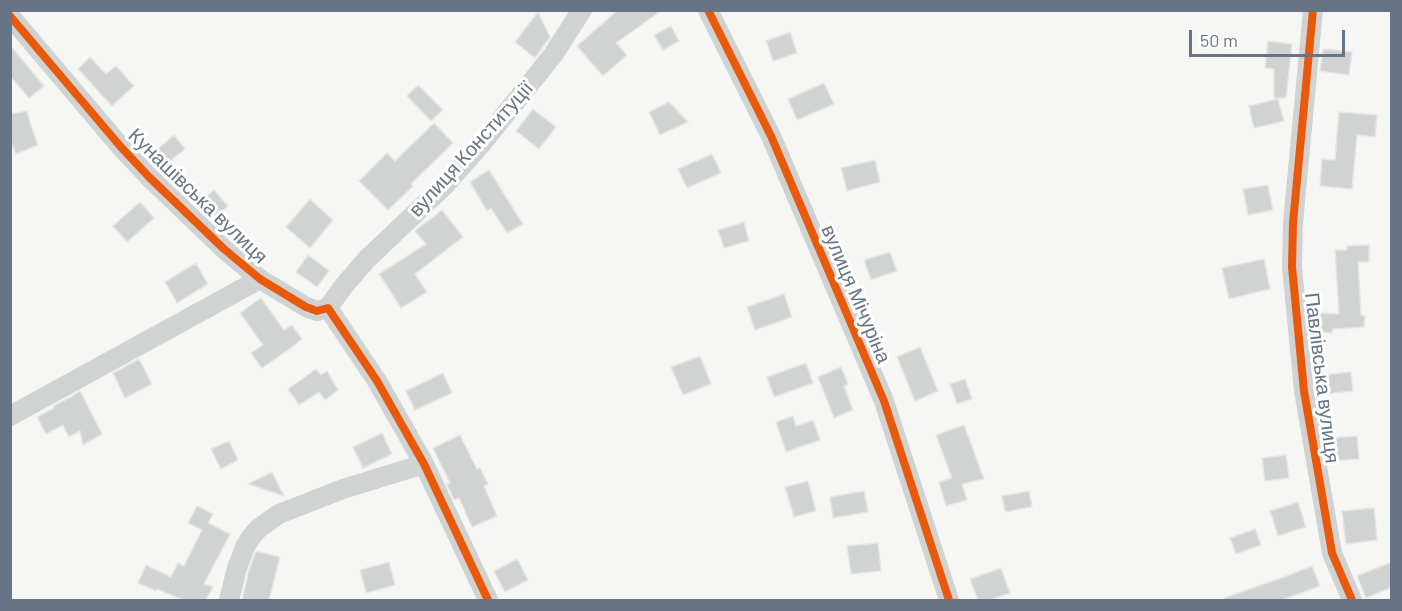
<!DOCTYPE html>
<meta charset="utf-8">
<style>
body{margin:0}
#map{position:relative;width:1402px;height:611px;overflow:hidden;background:#f6f7f5;font-family:Barlow,sans-serif}
canvas{display:block}
.frame{position:absolute;inset:0;border:12px solid #667486;pointer-events:none}
.scale{position:absolute;left:1189px;top:30px;width:156px;height:27px;box-sizing:border-box;border:3px solid #667486;border-top:0;padding-left:8px;font-size:18px;line-height:21px;white-space:nowrap;color:#667486;-webkit-text-stroke:4px #fff;paint-order:stroke}
</style>
<div id="map">
<canvas width="1402" height="611"></canvas>
<div class="frame"></div>
<div class="scale">50 m</div>
</div>
<script>
const ctx = document.querySelector('canvas').getContext('2d');
ctx.lineJoin = 'round';
function fill(path, color) {
  ctx.fillStyle = color;
  ctx.fill(path, 'evenodd');
}
function toPath(rows) {
  const path = new Path2D();
  for (const r of rows) {
    path.moveTo(r[0], r[1]);
    for (let i = 2; i < r.length; i += 2) path.lineTo(r[i], r[i + 1]);
  }
  return path;
}
function trace(path, color, width, dash) {
  ctx.strokeStyle = color;
  ctx.lineWidth = width;
  ctx.lineCap = dash ? 'butt' : 'round';
  ctx.setLineDash(dash || []);
  ctx.stroke(path);
}
function label(font, color, halo, rows, align = 'center') {
  ctx.font = font + ' Barlow,sans-serif';
  ctx.lineWidth = 6;
  ctx.setLineDash([]);
  ctx.textBaseline = 'middle';
  ctx.strokeStyle = halo;
  ctx.fillStyle = color;
  for (const [text, x, y, turn = 0] of rows) {
    ctx.save();
    ctx.translate(x, y);
    ctx.rotate((+turn || 0) * Math.PI / 180);
    ctx.textAlign = isNaN(turn) ? turn : align;
    if (halo) ctx.strokeText(text, 0, 0);
    ctx.fillText(text, 0, 0);
    ctx.restore();
  }
}
const building = toPath([
 [618,10,662,10,616,43,627,55,603,76,577,46,618,10],
 [538,12,550,37,535,58,515,42,538,12],
 [671,26,679,41,663,50,654,35,671,26],
 [790,32,797,53,773,61,766,41,790,32],
 [1268,41,1292,44,1286,98,1274,98,1274,69,1265,68,1268,41],
 [10,45,44,86,29,98,10,76,10,45],
 [1323,49,1352,52,1349,75,1320,71,1323,49],
 [90,57,106,74,116,66,134,86,112,106,78,69,90,57],
 [824,83,834,104,797,120,788,99,824,83],
 [418,85,443,110,431,121,407,96,418,85],
 [1278,99,1284,121,1254,128,1249,106,1278,99],
 [669,102,688,122,660,135,649,112,669,102],
 [533,109,556,127,539,149,516,131,533,109],
 [27,111,30,123,38,145,16,154,10,140,10,114,27,111],
 [1339,112,1377,115,1375,137,1357,135,1352,189,1320,186,1322,159,1335,160,1339,112],
 [434,123,453,143,411,184,413,186,388,210,359,181,387,153,395,161,434,123],
 [174,135,185,149,165,165,154,152,174,135],
 [712,154,721,173,687,188,678,169,712,154],
 [875,160,880,182,847,191,841,168,875,160],
 [489,170,523,224,507,233,491,208,487,211,470,182,489,170],
 [1268,185,1273,210,1248,215,1243,189,1268,185],
 [214,190,228,206,215,217,201,201,214,190],
 [310,199,333,220,310,248,286,227,310,199],
 [140,202,154,218,127,242,113,226,140,202],
 [442,210,463,237,415,274,427,292,401,308,379,274,426,244,415,231,442,210],
 [744,222,749,241,724,248,718,230,744,222],
 [1369,245,1369,262,1358,262,1361,315,1365,316,1364,327,1333,329,1332,333,1310,331,1308,312,1339,314,1335,250,1347,250,1347,246,1369,245],
 [890,252,897,271,871,280,864,260,890,252],
 [308,255,329,271,317,287,296,272,308,255],
 [1264,259,1270,289,1229,299,1222,268,1264,259],
 [196,263,208,284,177,303,165,282,196,263],
 [784,294,792,317,755,330,747,307,784,294],
 [261,298,284,330,292,325,302,339,288,350,262,368,251,353,263,345,240,313,261,298],
 [920,347,938,391,915,401,897,357,920,347],
 [700,356,711,384,683,395,671,367,700,356],
 [139,359,152,384,125,398,113,373,139,359],
 [806,363,813,383,774,397,767,377,806,363],
 [841,367,848,384,844,386,853,410,834,418,818,377,841,367],
 [316,369,321,375,327,371,338,390,325,400,319,392,299,405,288,389,316,369],
 [1351,372,1353,391,1324,394,1322,375,1351,372],
 [443,373,452,393,415,410,406,391,443,373],
 [965,379,972,399,957,404,950,384,965,379],
 [80,391,102,434,83,445,80,431,69,437,63,425,46,434,37,417,54,408,53,406,73,396,73,397,73,395,80,391],
 [793,416,796,426,813,420,820,440,786,452,776,422,793,416],
 [964,425,984,479,962,484,967,500,946,506,939,482,952,478,936,435,964,425],
 [382,433,392,454,363,468,353,447,382,433],
 [460,435,477,469,480,468,488,484,484,486,497,516,472,527,459,498,454,500,447,484,450,483,433,448,460,435],
 [1357,436,1359,459,1333,461,1331,438,1357,436],
 [229,441,238,460,221,469,211,449,229,441],
 [1286,455,1289,478,1265,481,1262,458,1286,455],
 [272,472,284,496,248,484,272,472],
 [808,481,816,511,794,517,785,487,808,481],
 [864,491,868,512,833,518,830,497,864,491],
 [1029,491,1032,507,1005,512,1002,496,1029,491],
 [1298,502,1306,527,1278,536,1270,511,1298,502],
 [197,506,213,514,208,523,230,534,204,584,213,587,206,600,183,600,157,589,156,591,138,583,146,565,171,577,178,563,184,566,202,530,188,523,197,506],
 [1374,508,1377,540,1346,544,1342,511,1374,508],
 [1255,529,1261,545,1236,554,1230,538,1255,529],
 [878,543,881,571,851,574,847,546,878,543],
 [256,551,280,557,269,600,242,600,249,570,256,551],
 [517,559,528,580,505,592,494,571,517,559],
 [389,562,395,585,366,593,360,570,389,562],
 [1392,562,1392,587,1366,598,1357,576,1392,562],
 [1312,566,1320,586,1282,600,1225,600,1224,598,1284,577,1312,566],
 [1001,568,1010,593,990,600,978,600,970,579,1001,568]
]);
fill(building, '#d1d2d2');
trace(building, '#e6e6e5', 1.5);
trace(toPath([
 [708,10,771,136,884,401,949,600],
 [1313,10,1293,223,1292,267,1304,391,1332,553,1352,600],
 [10,16,120,146,149,177,224,249,260,279,306,307,317,311,328,308,377,381,424,464,488,600],
 [328,308,342,288,367,259,444,186,483,142,553,55,582,10],
 [10,416,260,279],
 [229,600,237,568,245,547,251,537,259,528,279,514,343,489,424,464]
]), '#d1d2d2', 20);
trace(toPath([
 [708,10,771,136,884,401,949,600],
 [1313,10,1293,223,1292,267,1304,391,1332,553,1352,600],
 [10,16,120,146,149,177,224,249,260,279,306,307,317,311,328,308,377,381,424,464,488,600]
]), '#e8590c', 8);
label('20px', '#667486', '#fff', [
 ["вулиця Конституції",471,149,-48],
 ["Кунашівська вулиця",198,196,44],
 ["вулиця Мічуріна",856,294,67],
 ["Павлівська вулиця",1322,378,83]
]);
</script>
